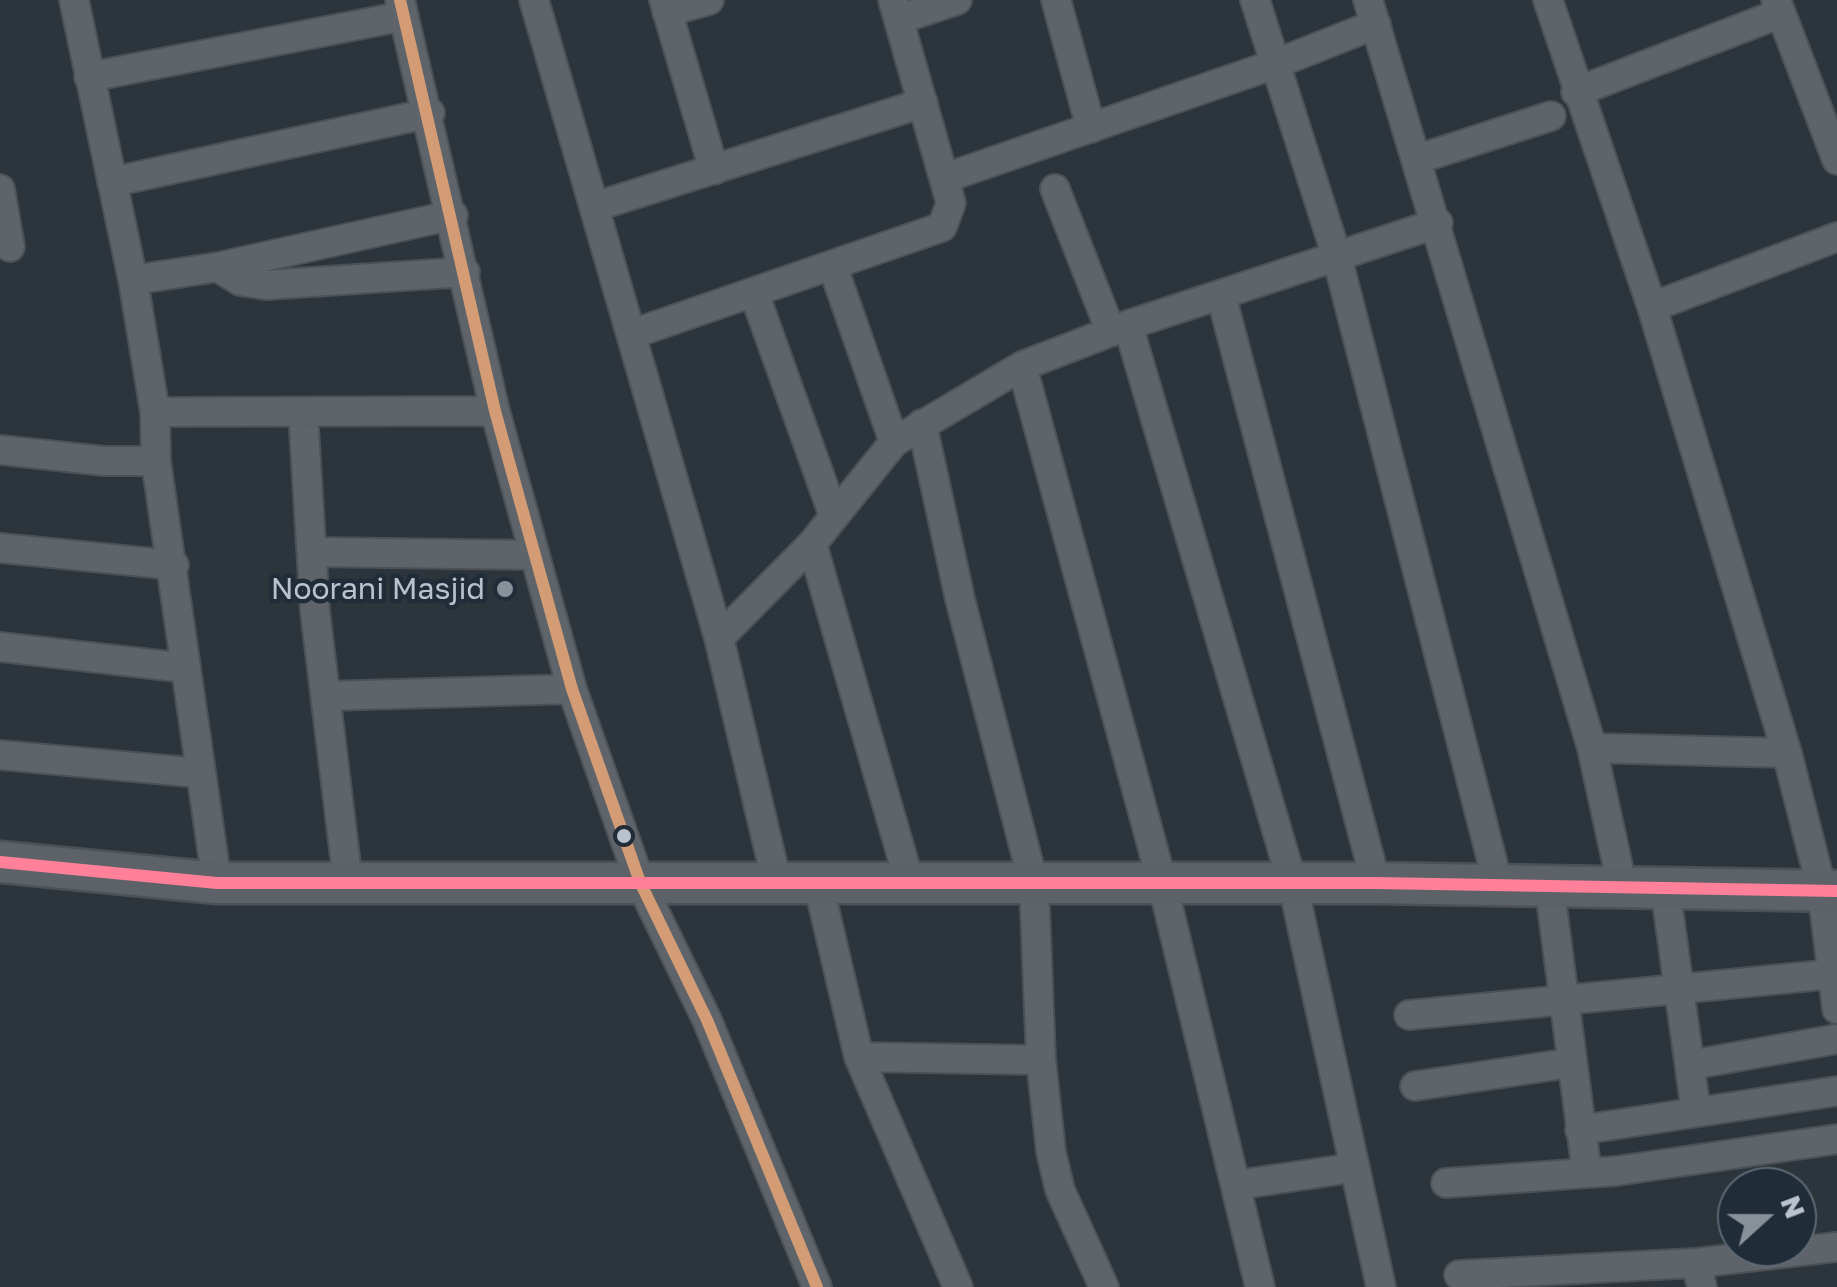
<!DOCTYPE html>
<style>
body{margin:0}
#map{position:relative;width:1837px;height:1287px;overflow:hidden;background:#2d353c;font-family:"Golos Text",sans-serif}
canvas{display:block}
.north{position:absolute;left:1717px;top:1167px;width:100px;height:100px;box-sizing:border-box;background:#202c37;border:2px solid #5d6873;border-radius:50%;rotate:69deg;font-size:28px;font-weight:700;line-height:40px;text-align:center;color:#b9c2cc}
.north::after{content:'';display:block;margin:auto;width:35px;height:45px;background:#88919a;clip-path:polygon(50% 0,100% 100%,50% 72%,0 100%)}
</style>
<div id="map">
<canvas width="1837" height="1287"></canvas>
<div class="north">N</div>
</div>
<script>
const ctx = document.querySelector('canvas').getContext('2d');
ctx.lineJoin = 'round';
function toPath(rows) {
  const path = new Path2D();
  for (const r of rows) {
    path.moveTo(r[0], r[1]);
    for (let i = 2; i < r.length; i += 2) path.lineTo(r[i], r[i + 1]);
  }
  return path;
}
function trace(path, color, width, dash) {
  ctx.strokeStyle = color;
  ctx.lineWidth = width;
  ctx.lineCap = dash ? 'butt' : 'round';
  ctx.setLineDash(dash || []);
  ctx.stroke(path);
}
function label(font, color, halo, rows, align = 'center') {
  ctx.font = font + ' "Golos Text",sans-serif';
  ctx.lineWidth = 9;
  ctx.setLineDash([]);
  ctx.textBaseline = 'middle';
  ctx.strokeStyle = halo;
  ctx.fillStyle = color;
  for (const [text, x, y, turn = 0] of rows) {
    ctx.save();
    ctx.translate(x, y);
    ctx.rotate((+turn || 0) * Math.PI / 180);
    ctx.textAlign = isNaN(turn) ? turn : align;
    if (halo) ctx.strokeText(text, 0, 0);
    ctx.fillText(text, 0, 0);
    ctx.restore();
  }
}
const minor = toPath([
 [74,0,133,280,155,412,156,461,217,883],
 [400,0,495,411,572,689,640,882,707,1020,817,1287],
 [534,0,719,638,777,883],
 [664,0,714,170],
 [1056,0,1091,128],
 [1255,0,1337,257,1498,884],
 [1368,0,1592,748,1622,885],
 [1548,0,1652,307,1787,753,1822,890,1837,1009],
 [1776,0,1837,160],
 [667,12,709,0],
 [900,19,957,0],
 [89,77,404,16],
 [1576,92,1781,13],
 [1418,159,1551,116],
 [945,178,1278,63,1376,24],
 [112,182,430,113],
 [0,189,10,247],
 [1055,189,1111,332],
 [594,207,923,103],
 [218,267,240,281,266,285,465,272],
 [833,267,894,442],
 [133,280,218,267,453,215],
 [754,293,834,516],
 [1221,295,1376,883],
 [1652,307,1837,237],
 [1128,325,1293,885,1381,1287],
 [632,334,942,227,951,203,893,0],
 [155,412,495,411],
 [303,412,315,611,348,882],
 [922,424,960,599,1034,885,1041,1060,1051,1152,1060,1190,1104,1287],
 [0,450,104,461,156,461],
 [812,544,910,884],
 [0,548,174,565],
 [312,552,535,555],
 [719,638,812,544,894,442,1022,366],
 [0,647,186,668],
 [326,696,572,689],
 [1592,748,1787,753],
 [0,755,200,773],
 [818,883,859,1057,958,1287],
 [1549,884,1587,1173],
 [1665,887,1696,1112],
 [1409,1015,1833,974],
 [859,1057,1041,1060],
 [1690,1065,1837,1039],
 [1415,1086,1570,1063],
 [1580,1130,1837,1091],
 [1446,1183,1616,1171,1837,1139],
 [1236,1185,1352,1168],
 [1696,1263,1702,1287],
 [1459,1275,1696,1263,1837,1247],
 [1260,1287,1163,886,1022,366,1128,325,1438,223]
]);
const secondary = toPath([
 [0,862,217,883,1376,883,1837,891]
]);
trace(minor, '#4c5156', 32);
trace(secondary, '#4c5156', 45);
trace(minor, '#5e646a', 28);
trace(secondary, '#5d6268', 40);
trace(toPath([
 [400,0,495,411,572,689,640,882,707,1020,817,1287]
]), '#d39c74', 12);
trace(toPath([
 [0,862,217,883,1376,883,1837,891]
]), '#ff8098', 12);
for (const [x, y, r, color] of [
 [505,589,10,"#88919a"],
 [624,836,9,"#b9c2cc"]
]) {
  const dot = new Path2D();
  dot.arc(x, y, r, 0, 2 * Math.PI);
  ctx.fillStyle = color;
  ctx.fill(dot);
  trace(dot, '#202c37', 4);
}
label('30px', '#b9c2cc', '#202c37', [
 ["Noorani Masjid",485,589]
], 'right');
</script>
